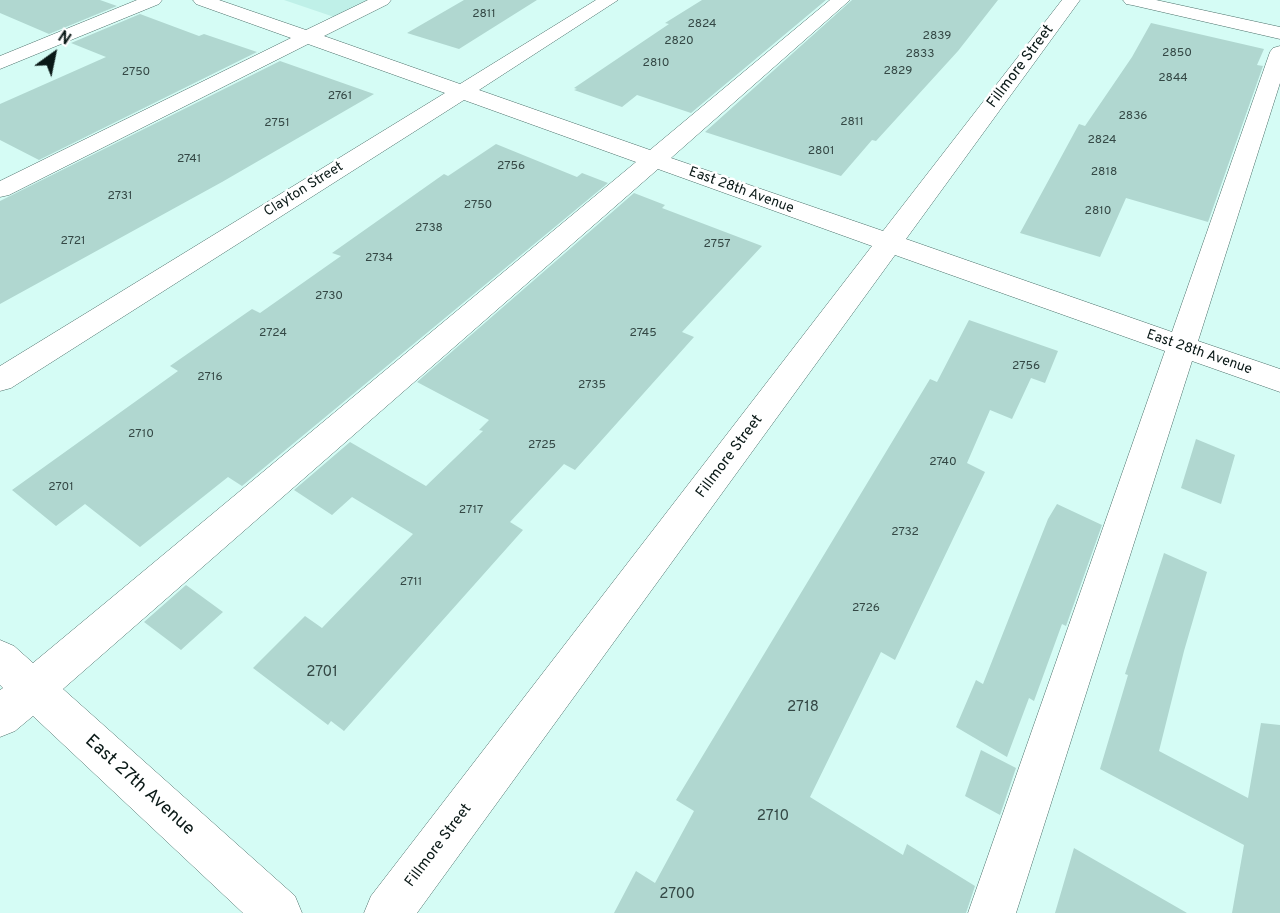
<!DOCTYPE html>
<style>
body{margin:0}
#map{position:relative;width:1280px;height:913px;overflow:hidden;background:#d5fcf5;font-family:Overpass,sans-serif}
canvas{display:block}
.north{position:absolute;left:24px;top:24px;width:60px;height:60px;-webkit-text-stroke:4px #fff;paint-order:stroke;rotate:33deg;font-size:16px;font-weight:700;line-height:24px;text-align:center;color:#0a1917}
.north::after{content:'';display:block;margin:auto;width:21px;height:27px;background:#0a1917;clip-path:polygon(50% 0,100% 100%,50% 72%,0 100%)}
</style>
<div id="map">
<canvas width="1280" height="913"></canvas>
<div class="north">N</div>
</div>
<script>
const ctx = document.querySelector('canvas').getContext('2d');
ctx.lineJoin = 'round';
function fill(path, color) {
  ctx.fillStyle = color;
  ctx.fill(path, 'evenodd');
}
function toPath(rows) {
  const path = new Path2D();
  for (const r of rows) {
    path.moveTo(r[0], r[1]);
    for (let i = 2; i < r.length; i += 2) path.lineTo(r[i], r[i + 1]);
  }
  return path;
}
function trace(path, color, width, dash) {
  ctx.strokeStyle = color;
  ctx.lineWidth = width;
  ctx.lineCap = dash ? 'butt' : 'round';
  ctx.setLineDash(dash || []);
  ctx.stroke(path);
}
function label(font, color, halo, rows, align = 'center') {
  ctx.font = font + ' Overpass,sans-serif';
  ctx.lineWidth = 5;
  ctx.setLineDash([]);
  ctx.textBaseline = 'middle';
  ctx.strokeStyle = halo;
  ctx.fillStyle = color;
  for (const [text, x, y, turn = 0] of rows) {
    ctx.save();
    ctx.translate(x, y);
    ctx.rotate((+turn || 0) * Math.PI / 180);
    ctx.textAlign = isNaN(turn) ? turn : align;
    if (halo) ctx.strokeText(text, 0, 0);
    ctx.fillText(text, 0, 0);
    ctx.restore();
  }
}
fill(toPath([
 [284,0,382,0,343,20]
]), '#bff0e8');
fill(toPath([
 [0,0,100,0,117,6,49,34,0,13],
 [464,0,537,0,459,49,407,33],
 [702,0,826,0,691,113,637,95,622,107,574,90,577,89,574,88,669,24,665,23],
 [852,0,998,0,958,51,876,141,872,140,841,176,705,132],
 [140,14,199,36,204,34,257,52,39,160,0,140,0,104,106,57,71,43],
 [1151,23,1264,49,1257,65,1263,66,1208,222,1126,198,1100,257,1020,233,1079,124,1085,126,1132,57],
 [280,61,374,94,222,182,0,304,0,201],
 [496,144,577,177,582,173,608,183,242,486,228,477,140,547,85,504,56,526,12,490,178,371,170,366,252,309,260,313,341,256,332,253,444,174,448,176],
 [634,193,665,205,662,208,762,246,682,332,694,337,575,470,564,464,510,522,523,530,344,731,331,721,328,725,253,668,305,616,322,628,413,534,352,497,332,515,294,490,350,442,426,486,483,431,479,430,489,420,417,382],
 [969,320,1058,351,1045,383,1031,378,1012,419,990,410,967,463,985,472,895,660,881,652,810,797,903,855,907,844,975,886,966,913,614,913,636,871,655,883,694,811,676,800,930,379,937,382],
 [1196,439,1235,455,1221,504,1181,488],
 [1057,504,1102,525,1066,626,1062,624,1034,701,1029,698,1007,757,956,727,976,680,983,684,1048,519],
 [1164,553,1207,572,1184,651,1159,751,1248,798,1261,723,1280,725,1280,913,1232,913,1244,845,1100,769,1128,675,1125,674],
 [186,585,223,612,181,650,144,622],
 [981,750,1016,768,1000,815,965,796],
 [1074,848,1187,913,1055,913]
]), '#b0d7d0');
const minor = toPath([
 [137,0,162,0,159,4,0,69,0,56,137,0],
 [193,0,219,0,306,30,368,0,391,0,388,4,324,36,460,84,596,0,618,0,479,90,650,150,830,0,850,0,671,158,883,231,1062,0,1080,0,906,239,1172,332,1270,52,1273,48,1280,46,1280,83,1198,341,1280,369,1280,392,1192,361,1016,913,968,913,1165,351,895,255,417,913,364,913,371,896,872,246,658,169,63,689,295,896,302,913,243,913,33,716,15,731,0,737,0,690,3,688,0,685,0,640,14,646,33,663,636,162,464,100,11,388,0,391,0,366,445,93,308,44,9,195,0,197,0,181,291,38,196,4,193,0],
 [1123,0,1156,0,1280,27,1280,39,1132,5,1126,4,1123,0]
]);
trace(minor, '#4b6f69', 1);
fill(minor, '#fff');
label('12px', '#344845', null, [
 ["2811",484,15],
 ["2824",702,25],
 ["2839",937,37],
 ["2820",679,42],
 ["2850",1177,54],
 ["2833",920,55],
 ["2810",656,64],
 ["2829",898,72],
 ["2750",136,73],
 ["2844",1173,79],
 ["2761",340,97],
 ["2836",1133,117],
 ["2811",852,123],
 ["2751",277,124],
 ["2824",1102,141],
 ["2801",821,152],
 ["2741",189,160],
 ["2756",511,167],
 ["2818",1104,173],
 ["2731",120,197],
 ["2750",478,206],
 ["2810",1098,212],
 ["2738",429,229],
 ["2721",73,242],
 ["2757",717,245],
 ["2734",379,259],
 ["2730",329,297],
 ["2724",273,334],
 ["2745",643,334],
 ["2756",1026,367],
 ["2716",210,378],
 ["2735",592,386],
 ["2710",141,435],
 ["2725",542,446],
 ["2740",943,463],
 ["2701",61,488],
 ["2717",471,511],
 ["2732",905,533],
 ["2711",411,583],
 ["2726",866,609]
]);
label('14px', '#0a1917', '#fff', [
 ["Clayton Street",304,190,-32],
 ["East 28th Avenue",741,191,20],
 ["East 28th Avenue",1199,353,19]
]);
label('15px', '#0a1917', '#fff', [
 ["Fillmore Street",1021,67,-53],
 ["Fillmore Street",730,457,-53],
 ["Fillmore Street",439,846,-53]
]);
label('15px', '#344845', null, [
 ["2701",322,673],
 ["2718",803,708],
 ["2710",773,817],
 ["2700",677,895]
]);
label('18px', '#0a1917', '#fff', [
 ["East 27th Avenue",139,786,42]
]);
</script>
